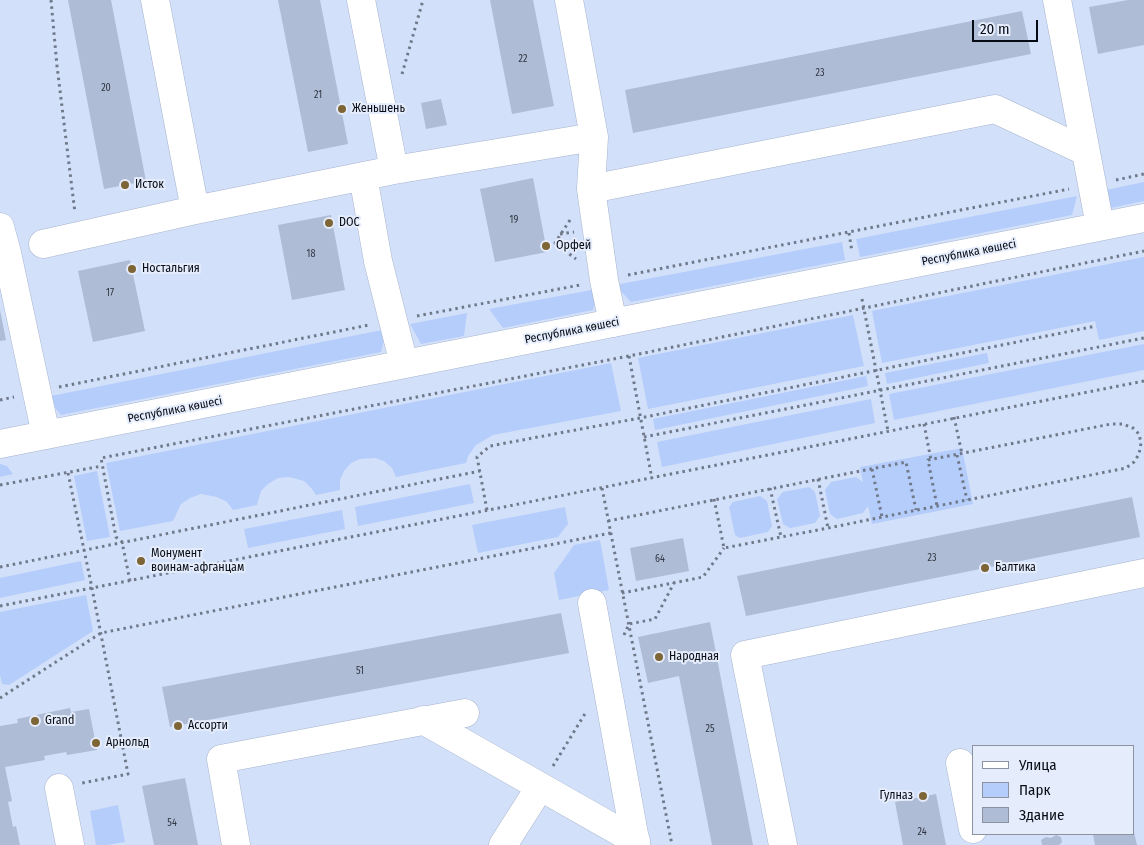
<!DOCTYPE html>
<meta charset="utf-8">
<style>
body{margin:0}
#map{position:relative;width:1144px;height:845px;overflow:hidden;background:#d3e0fa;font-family:"Fira Sans Condensed",sans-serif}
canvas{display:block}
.legend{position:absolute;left:972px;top:745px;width:162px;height:90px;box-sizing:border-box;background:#e5edfd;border:1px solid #8c939f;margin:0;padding:6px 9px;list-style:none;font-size:15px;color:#070b13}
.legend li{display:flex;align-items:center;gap:10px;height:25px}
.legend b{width:25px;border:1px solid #8c939f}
.scale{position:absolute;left:972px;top:20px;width:66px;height:22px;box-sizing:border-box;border:2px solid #070b13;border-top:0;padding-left:6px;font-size:15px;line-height:18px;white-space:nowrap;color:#070b13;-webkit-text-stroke:4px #e5edfd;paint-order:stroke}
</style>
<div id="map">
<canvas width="1144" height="845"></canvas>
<ul class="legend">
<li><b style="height:6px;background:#fff"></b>Улица</li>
<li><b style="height:14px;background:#b5cdfb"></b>Парк</li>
<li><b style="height:14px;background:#afbcd5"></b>Здание</li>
</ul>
<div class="scale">20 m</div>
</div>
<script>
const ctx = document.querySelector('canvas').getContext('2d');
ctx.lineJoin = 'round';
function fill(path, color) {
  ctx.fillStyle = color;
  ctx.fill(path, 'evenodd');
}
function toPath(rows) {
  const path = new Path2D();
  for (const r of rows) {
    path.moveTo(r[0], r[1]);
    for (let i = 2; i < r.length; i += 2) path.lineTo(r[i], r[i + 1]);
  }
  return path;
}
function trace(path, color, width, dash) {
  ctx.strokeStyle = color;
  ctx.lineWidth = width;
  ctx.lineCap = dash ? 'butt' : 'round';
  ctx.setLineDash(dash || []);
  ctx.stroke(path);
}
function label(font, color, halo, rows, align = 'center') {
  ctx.font = font + ' "Fira Sans Condensed",sans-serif';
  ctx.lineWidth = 4;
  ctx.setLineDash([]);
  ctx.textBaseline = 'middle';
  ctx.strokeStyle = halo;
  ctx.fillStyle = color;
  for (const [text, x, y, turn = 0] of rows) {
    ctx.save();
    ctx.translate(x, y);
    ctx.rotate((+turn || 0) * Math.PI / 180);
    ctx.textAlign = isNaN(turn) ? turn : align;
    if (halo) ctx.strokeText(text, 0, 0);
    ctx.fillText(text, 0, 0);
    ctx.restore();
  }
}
fill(toPath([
 [1144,182,1144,201,1106,209,1096,192],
 [1077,196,1072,215,860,257,856,239],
 [842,242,845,260,631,302,615,285],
 [1144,257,1144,331,1099,340,1095,321,882,363,872,311],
 [597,289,593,310,503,328,489,309],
 [467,313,464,336,421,344,410,324],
 [853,315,864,366,648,409,638,358],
 [387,329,381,352,61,415,46,397],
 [1144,344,1144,370,894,420,889,394],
 [987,353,989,363,887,384,885,373],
 [611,363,621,411,493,435,476,445,468,456,466,463,396,477,392,468,384,461,375,458,360,459,351,463,344,471,340,480,340,490,316,495,312,489,304,481,289,477,278,478,268,484,261,491,257,505,233,510,227,502,217,497,201,494,190,498,181,504,173,521,120,531,106,463],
 [866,376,868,386,655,430,653,419],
 [871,399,875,423,662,467,657,442],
 [962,448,973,504,872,524,868,506,863,513,837,519,830,514,825,490,831,482,856,477,863,482,860,467],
 [0,464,7,466,13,474,0,477],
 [97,471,110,537,87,541,74,476],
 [470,484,474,503,358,526,355,507],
 [809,487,815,492,820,516,815,523,790,528,783,524,777,499,783,492],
 [760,496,767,501,772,526,768,532,740,538,735,535,729,507,733,502],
 [565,507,568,524,558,537,478,553,472,525],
 [342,510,345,529,248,548,244,529],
 [600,540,609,590,559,600,554,573,574,545],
 [81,561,85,580,0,598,0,578],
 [86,595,93,631,9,685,2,684,0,675,0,612],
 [118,805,125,842,107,845,96,845,90,811]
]), '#b5cdfb');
fill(toPath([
 [68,0,111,0,146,181,104,189],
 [278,0,320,0,348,144,308,152],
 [490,0,533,0,554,106,512,114],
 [1128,0,1144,0,1144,45,1098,54,1089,7],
 [1022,11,1031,54,633,133,625,90],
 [441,99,447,125,426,129,421,103],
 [533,178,547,252,495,262,480,189],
 [331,215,345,290,292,300,278,225],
 [130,260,145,331,93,342,78,271],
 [0,310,6,340,0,341],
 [1132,497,1140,537,746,616,737,576],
 [683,538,689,571,636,581,630,548],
 [561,613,569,653,170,727,162,687],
 [710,622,735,752,753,845,712,845,679,676,648,683,638,637],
 [70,708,71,712,89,709,97,750,67,755,66,752,44,756,45,760,5,767,12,801,8,802,13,827,16,826,20,845,0,845,0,726,18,723,17,719],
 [185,778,198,845,154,845,142,786],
 [936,794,946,845,903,845,895,802],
 [1133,828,1137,845,1095,845,1093,834,1133,834],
 [1056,835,1061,837,1062,842,1059,845,1042,845,1041,840,1046,837,1051,838]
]), '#afbcd5');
const minor = toPath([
 [155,0,195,210],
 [361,0,394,170],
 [569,0,594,137,591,189,604,280,613,323],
 [1057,0,1100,226],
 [363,176,378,261,404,364],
 [591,189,995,109,1085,151],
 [0,227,7,253,46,435],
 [43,244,195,210,394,170,594,137],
 [0,444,1144,218],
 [592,603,636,845],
 [423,720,636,841],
 [960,763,973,829],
 [59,788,70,845],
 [236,845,221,759,465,713],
 [503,845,540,787],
 [783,845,745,655,1144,573]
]);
trace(minor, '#a6b4cc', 29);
trace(toPath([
 [51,0,57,66,75,213],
 [402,74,423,0],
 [1116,180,1144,174],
 [570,220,555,243,576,259],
 [849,233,852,252],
 [560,234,574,232],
 [628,275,1069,189],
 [862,299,888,431],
 [417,316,580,285],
 [629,356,652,479],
 [59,387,369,325],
 [0,400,14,397],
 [954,417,962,454],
 [924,424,931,460],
 [644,437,1144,338],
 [957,455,967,500],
 [872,469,882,517],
 [68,473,92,588,128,774,82,783],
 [818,479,828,528],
 [0,485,102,466],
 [602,488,672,845],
 [770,488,781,537],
 [714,499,724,548,828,528,1126,468,1134,462,1139,454,1141,443,1139,434,1133,428,1123,424,1111,424,928,460,937,506],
 [487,510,477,457,490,446,640,418,1096,326],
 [608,521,906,462,916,510],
 [0,567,480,471],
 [130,581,122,542,116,537,115,532,101,458,629,356,1144,251],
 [622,593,703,577,724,548],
 [0,606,1144,381],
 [624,635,629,624,655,619,674,583],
 [0,698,101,633,611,533],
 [553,766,586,712]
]), '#70798a', 3, [2.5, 4]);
trace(minor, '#fff', 28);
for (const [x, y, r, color] of [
 [342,109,5,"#7d6536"],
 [125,185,5,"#7d6536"],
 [329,223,5,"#7d6536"],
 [546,246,5,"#7d6536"],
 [132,269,5,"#7d6536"],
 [141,561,5,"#7d6536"],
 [985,568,5,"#7d6536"],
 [659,657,5,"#7d6536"],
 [35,721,5,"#7d6536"],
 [178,726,5,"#7d6536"],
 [96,743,5,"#7d6536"],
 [923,796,5,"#7d6536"]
]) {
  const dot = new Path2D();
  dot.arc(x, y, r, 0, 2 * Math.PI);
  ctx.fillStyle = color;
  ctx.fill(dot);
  trace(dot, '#e5edfd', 2);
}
label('10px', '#313744', null, [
 ["22",523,59],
 ["23",820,73],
 ["20",106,88],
 ["21",318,95],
 ["19",514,220],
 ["18",311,254],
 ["17",110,293],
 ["23",932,558],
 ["64",660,559],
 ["51",360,671],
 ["25",710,729],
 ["54",172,823],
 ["24",922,832]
]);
label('12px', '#070b13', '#e5edfd', [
 ["Женьшень",352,109],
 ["Исток",135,185],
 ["DOC",339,223],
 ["Орфей",556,246],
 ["Ностальгия",142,269],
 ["Монумент",151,554],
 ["воинам-афганцам",151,568],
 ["Балтика",995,568],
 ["Народная",669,657],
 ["Grand",45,721],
 ["Ассорти",188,726],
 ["Арнольд",106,743],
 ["Гулназ",913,796,"right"]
], 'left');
label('12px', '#070b13', '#e5edfd', [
 ["Республика көшесі",969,253,-11],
 ["Республика көшесі",572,331,-11],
 ["Республика көшесі",175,410,-11]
]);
</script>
